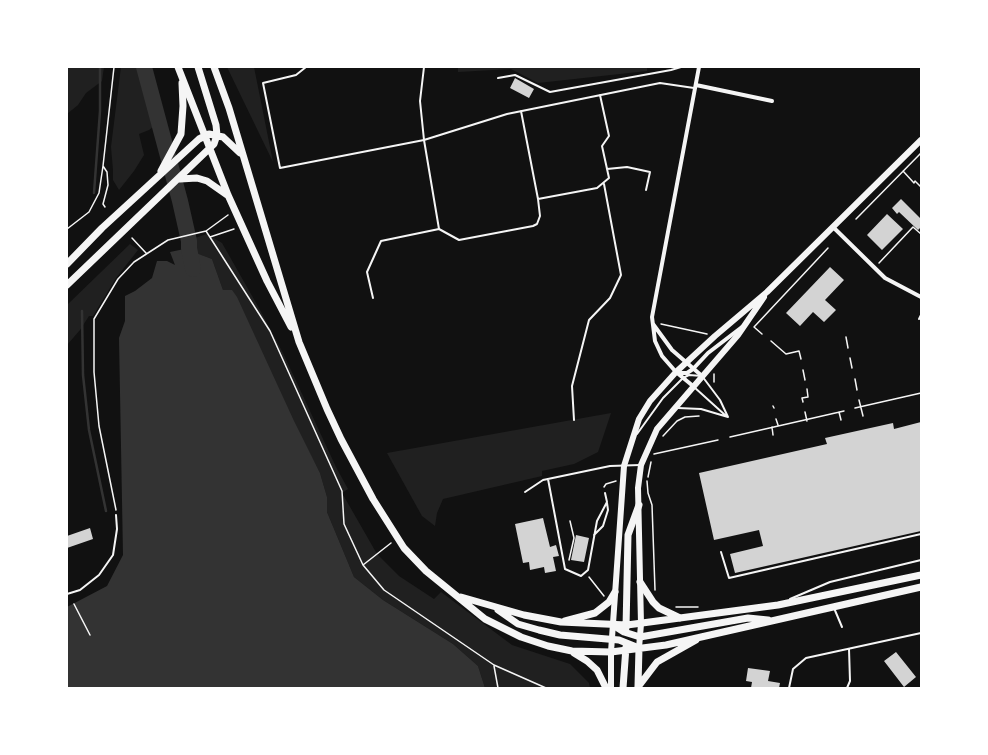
<!DOCTYPE html>
<style>
body{margin:0}
#map{position:relative;width:988px;height:755px;overflow:hidden;background:#111;font-family:Jost,sans-serif}
canvas{display:block}
.frame{position:absolute;inset:0;border:68px solid #fff;pointer-events:none}
</style>
<div id="map">
<canvas width="988" height="755"></canvas>
<div class="frame"></div>
</div>
<script>
const ctx = document.querySelector('canvas').getContext('2d');
ctx.lineJoin = 'round';
function fill(path, color) {
  ctx.fillStyle = color;
  ctx.fill(path, 'evenodd');
}
function toPath(rows) {
  const path = new Path2D();
  for (const r of rows) {
    path.moveTo(r[0], r[1]);
    for (let i = 2; i < r.length; i += 2) path.lineTo(r[i], r[i + 1]);
  }
  return path;
}
function trace(path, color, width, dash) {
  ctx.strokeStyle = color;
  ctx.lineWidth = width;
  ctx.lineCap = dash ? 'butt' : 'round';
  ctx.setLineDash(dash || []);
  ctx.stroke(path);
}
fill(toPath([
 [67,67,104,67,102,81,86,93,78,105,67,114],
 [121,67,149,67,163,119,149,130,139,134,144,155,134,171,119,190,113,180,113,170,111,147],
 [227,67,254,67,273,162],
 [458,67,647,67,647,71,538,83,511,69,458,72],
 [207,234,222,243,260,310,283,353,336,467,348,489,342,493,377,554,399,576,434,599,441,592,512,645,570,664,589,683,590,688,485,688,478,666,453,644,383,600,354,577,327,512,327,497,320,473,223,290,212,259,195,253,195,238],
 [130,244,138,250,116,278,93,316,89,316,80,330,67,345,67,305],
 [611,413,598,452,574,464,542,471,542,476,443,499,437,513,435,526,422,516,387,453]
]), '#202020');
fill(toPath([
 [189,248,196,253,212,259,223,290,232,290,237,297,294,421,320,473,327,497,327,512,354,577,383,600,453,644,478,666,485,688,67,688,67,607,107,586,123,555,119,338,125,321,125,296,135,291,152,278,157,261,167,261,175,265,170,252]
]), '#333');
trace(toPath([
 [94,193,100,111,100,67],
 [82,311,83,375,89,430,106,511]
]), '#333', 2.5);
trace(toPath([
 [144,67,180,201,189,241,189,248,193,269]
]), '#333', 16);
fill(toPath([
 [515,78,534,89,529,98,510,88],
 [901,199,921,219,921,227,918,230,899,212,897,214,892,208],
 [887,214,903,229,882,250,867,235],
 [830,267,844,280,825,300,836,310,824,322,813,312,800,326,786,313],
 [921,422,921,531,735,573,730,554,763,546,759,530,714,540,699,473,827,444,825,438,893,423,894,429],
 [543,518,550,547,556,545,559,556,553,557,556,571,545,573,544,567,530,570,529,562,523,563,515,524],
 [90,528,93,539,67,548,67,536],
 [576,535,589,538,584,562,571,560],
 [896,652,916,677,904,687,884,661],
 [748,668,770,671,768,681,780,683,779,688,751,688,752,682,746,681]
]), '#d3d3d3');
trace(toPath([
 [903,171,914,183,915,181,921,187],
 [105,207,103,204,108,185,107,172,103,166,114,67],
 [856,219,921,153],
 [67,229,89,212,99,193,103,166],
 [206,231,270,331,342,491,344,524,363,565,384,590,494,665,546,688],
 [210,237,234,229],
 [132,238,146,253],
 [879,263,913,227,921,234],
 [661,324,707,334],
 [754,327,828,248],
 [754,327,762,334],
 [846,337,848,348],
 [771,341,786,354,799,351,801,359],
 [850,358,852,368],
 [803,370,805,380],
 [855,379,857,390],
 [714,382,714,374],
 [859,400,863,416],
 [803,402,802,398,808,397,807,389],
 [773,406,774,408],
 [855,408,921,393],
 [805,412,807,421],
 [839,412,841,420],
 [776,419,778,425],
 [772,427,773,435],
 [663,436,677,421,685,417,699,416],
 [730,437,844,411],
 [654,454,718,440],
 [648,477,651,462],
 [647,481,648,493,652,505,655,590],
 [604,487,606,484,616,481],
 [116,510,99,426,94,372,94,319,118,279,134,262,168,240,206,231,228,215],
 [569,560,574,538,570,521],
 [363,565,391,543],
 [589,577,604,596],
 [74,604,90,635],
 [676,607,698,607],
 [494,666,498,688]
]), '#f5f5f5', 1.5);
trace(toPath([
 [306,67,296,75,263,83,280,168,424,140,507,114,660,83,694,88],
 [424,67,420,101,424,140,439,229],
 [498,78,515,75,550,92,671,70,681,67],
 [607,169,627,167,650,172,646,190],
 [538,199,597,188,609,178,602,146,609,136,600,95],
 [373,298,367,272,381,241,439,229,459,240,533,226,537,224,540,216,538,199,521,111],
 [919,319,921,315],
 [694,387,725,415],
 [678,408,701,409,728,417],
 [574,420,572,386,589,320,610,298,621,275,604,184],
 [637,434,663,398,683,378,689,375,702,376,720,400,728,417],
 [548,479,565,569,581,576,588,570,597,521,607,502,605,493],
 [525,492,543,480,610,466,640,465],
 [594,535,603,526,608,510,607,503],
 [721,552,729,578,921,534],
 [67,594,80,590,99,575,113,555,117,529,116,515],
 [790,599,830,582,921,560],
 [834,608,842,627],
 [789,688,793,669,806,658,921,633],
 [847,688,850,681,849,649]
]), '#f5f5f5', 2);
trace(toPath([
 [696,85,772,101],
 [833,227,885,278,921,297],
 [653,324,672,350,702,376],
 [678,373,687,373,693,369,708,353,742,327],
 [693,386,676,372,662,356,655,341,652,317,699,67]
]), '#f5f5f5', 4);
trace(toPath([
 [639,648,641,624,638,488,641,465,657,429,738,335,764,297],
 [611,688,611,652,624,466,639,419,650,401,676,372,715,336,767,292,921,140]
]), '#f5f5f5', 6);
trace(toPath([
 [178,67,228,195,267,281,291,327],
 [214,67,229,108,299,342,327,409,341,439,373,499,404,548,426,571,485,619,521,637,548,646,572,651,611,652,666,645,921,587],
 [161,171,181,134,183,106,182,83],
 [180,179,197,178,207,181,227,195],
 [67,264,102,228,199,139,209,134,223,137,240,153],
 [67,285,214,144,217,135,216,125,198,67],
 [640,582,653,602,659,608,680,618],
 [461,597,524,615,561,622,627,625,778,605,921,575],
 [498,610,518,624,539,630,560,635,619,640,639,648],
 [565,621,595,613,609,602,615,592],
 [613,625,624,632,640,637,748,618,768,620],
 [626,628,628,535,639,505],
 [574,653,587,661,597,670,606,688],
 [638,686,639,648],
 [638,687,657,662,696,640],
 [623,688,626,647]
]), '#f5f5f5', 7);
</script>
